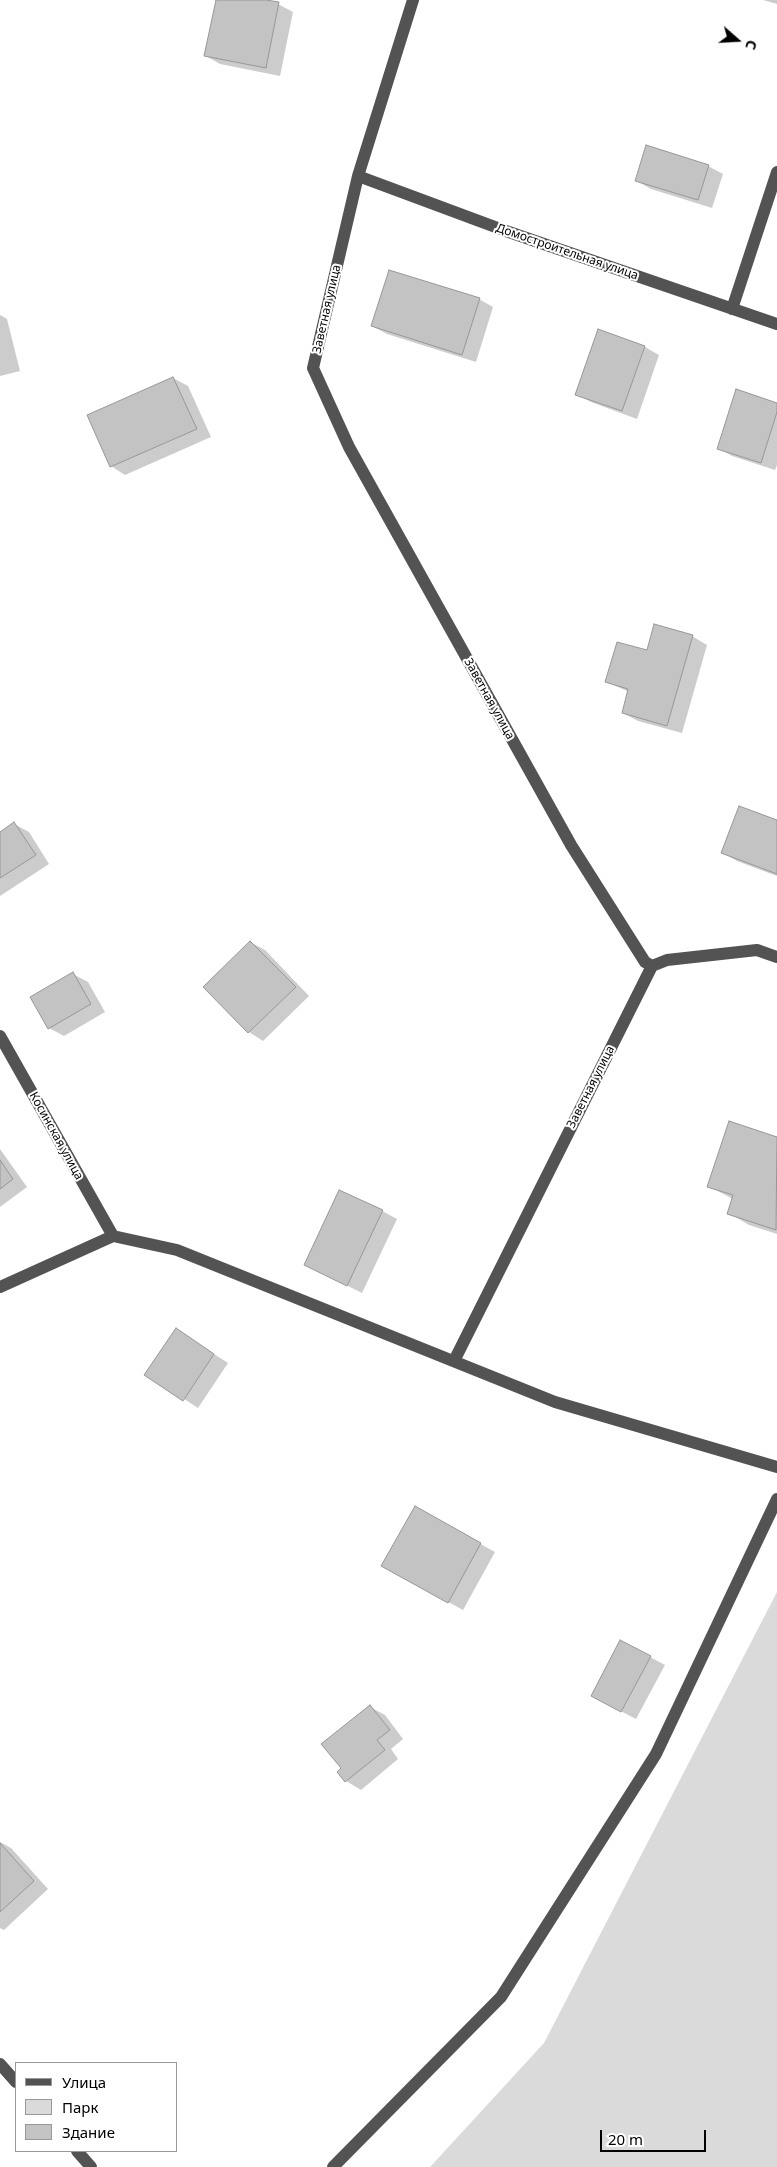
<!DOCTYPE html>
<meta charset="utf-8">
<style>
body{margin:0}
#map{position:relative;width:777px;height:2167px;overflow:hidden;background:#fff;font-family:"Noto Sans",sans-serif}
canvas{display:block}
.legend{position:absolute;left:15px;top:2062px;width:162px;height:90px;box-sizing:border-box;background:#fff;border:1px solid #999;margin:0;padding:6px 9px;list-style:none;font-size:15px;color:#000}
.legend li{display:flex;align-items:center;gap:10px;height:25px}
.legend b{width:25px;border:1px solid #999}
.north{position:absolute;left:712px;top:15px;width:50px;height:50px;-webkit-text-stroke:4px #fff;paint-order:stroke;rotate:109deg;font-size:14px;font-weight:700;line-height:20px;text-align:center;color:#000}
.north::after{content:'';display:block;margin:auto;width:18px;height:22px;background:#000;clip-path:polygon(50% 0,100% 100%,50% 72%,0 100%)}
.scale{position:absolute;left:600px;top:2130px;width:106px;height:22px;box-sizing:border-box;border:2px solid #000;border-top:0;padding-left:6px;font-size:15px;line-height:18px;white-space:nowrap;color:#000;-webkit-text-stroke:4px #fff;paint-order:stroke}
</style>
<div id="map">
<canvas width="777" height="2167"></canvas>
<ul class="legend">
<li><b style="height:6px;background:#535353"></b>Улица</li>
<li><b style="height:14px;background:#dadada"></b>Парк</li>
<li><b style="height:14px;background:#c3c3c3"></b>Здание</li>
</ul>
<div class="north">С</div>
<div class="scale">20 m</div>
</div>
<script>
const ctx = document.querySelector('canvas').getContext('2d');
ctx.lineJoin = 'round';
function fill(path, color) {
  ctx.fillStyle = color;
  ctx.fill(path, 'evenodd');
}
function toPath(rows) {
  const path = new Path2D();
  for (const r of rows) {
    path.moveTo(r[0], r[1]);
    for (let i = 2; i < r.length; i += 2) path.lineTo(r[i], r[i + 1]);
  }
  return path;
}
function trace(path, color, width, dash) {
  ctx.strokeStyle = color;
  ctx.lineWidth = width;
  ctx.lineCap = dash ? 'butt' : 'round';
  ctx.setLineDash(dash || []);
  ctx.stroke(path);
}
function label(font, color, halo, rows, align = 'center') {
  ctx.font = font + ' "Noto Sans",sans-serif';
  ctx.lineWidth = 4;
  ctx.setLineDash([]);
  ctx.textBaseline = 'middle';
  ctx.strokeStyle = halo;
  ctx.fillStyle = color;
  for (const [text, x, y, turn = 0] of rows) {
    ctx.save();
    ctx.translate(x, y);
    ctx.rotate((+turn || 0) * Math.PI / 180);
    ctx.textAlign = isNaN(turn) ? turn : align;
    if (halo) ctx.strokeText(text, 0, 0);
    ctx.fillText(text, 0, 0);
    ctx.restore();
  }
}
fill(toPath([
 [777,1592,777,2167,430,2167,544,2043]
]), '#dadada');
fill(toPath([
 [217,0,260,0,278,4,293,12,280,76,220,64,206,56],
 [763,0,777,0,777,4],
 [708,166,723,174,712,208,651,189,637,181],
 [479,299,493,307,476,362,387,334,372,326],
 [0,315,7,319,20,371,0,376],
 [645,347,659,355,637,419,591,402,576,394],
 [173,378,188,386,211,437,125,475,111,466],
 [777,404,777,465,775,470,732,456,718,448],
 [692,636,707,645,682,733,638,721,623,713,629,692,607,682,647,652],
 [777,821,777,876,737,861,723,853],
 [14,824,29,832,49,864,0,896,0,833],
 [250,942,265,950,309,996,263,1041,249,1032,204,987],
 [73,974,88,982,105,1012,64,1036,49,1028],
 [730,1123,777,1138,777,1234,749,1225,729,1213,733,1199,708,1186],
 [0,1149,27,1187,0,1207],
 [382,1211,397,1219,362,1293,306,1265],
 [177,1330,228,1363,198,1408,146,1374],
 [415,1508,495,1552,463,1610,397,1574],
 [650,1657,665,1665,636,1719,607,1704],
 [370,1707,385,1715,403,1739,391,1749,398,1759,361,1790,346,1781,339,1772,342,1769],
 [0,1842,11,1848,48,1889,4,1930,0,1928]
]), '#0003');
const building = toPath([
 [216,0,266,0,279,2,266,68,204,56,216,0],
 [646,145,709,165,698,200,635,181,646,145],
 [389,270,480,298,462,355,371,326,389,270],
 [598,329,645,346,622,411,575,395,598,329],
 [173,377,197,429,110,467,87,415,173,377],
 [736,389,777,403,777,412,761,463,717,449,736,389],
 [654,624,693,635,667,726,622,713,628,689,605,682,617,642,647,650,654,624],
 [739,806,777,820,777,874,721,853,739,806],
 [14,822,36,855,0,878,0,832,14,822],
 [250,941,296,987,248,1033,203,987,250,941],
 [73,972,91,1004,48,1029,30,997,73,972],
 [729,1121,777,1137,776,1230,727,1214,733,1195,707,1187,729,1121],
 [0,1160,13,1179,0,1189,0,1160],
 [339,1190,383,1210,347,1286,304,1265,339,1190],
 [176,1328,214,1354,183,1401,144,1375,176,1328],
 [415,1506,481,1543,448,1603,381,1566,415,1506],
 [620,1640,651,1656,621,1712,591,1696,620,1640],
 [370,1705,390,1730,377,1740,385,1750,345,1782,337,1772,341,1768,321,1744,370,1705],
 [0,1843,34,1881,0,1912,0,1843]
]);
fill(building, '#c3c3c3');
trace(building, '#979797', 1);
trace(toPath([
 [413,0,358,176,313,368,349,447,571,845,645,962,652,966,454,1361],
 [358,176,506,231,777,324],
 [732,309,777,172],
 [652,966,667,960,757,950,777,957],
 [0,1036,113,1236],
 [0,1287,113,1236,177,1250,555,1402,777,1467],
 [0,2064,16,2082],
 [77,2151,91,2167],
 [333,2167,501,1997,656,1754,777,1499]
]), '#535353', 12);
label('12px', '#000', '#fff', [
 ["Домостроительная улица",567,252,19],
 ["Заветная улица",327,309,-77],
 ["Заветная улица",489,699,61],
 ["Заветная улица",591,1087,-63],
 ["Косинская улица",56,1136,61]
]);
</script>
